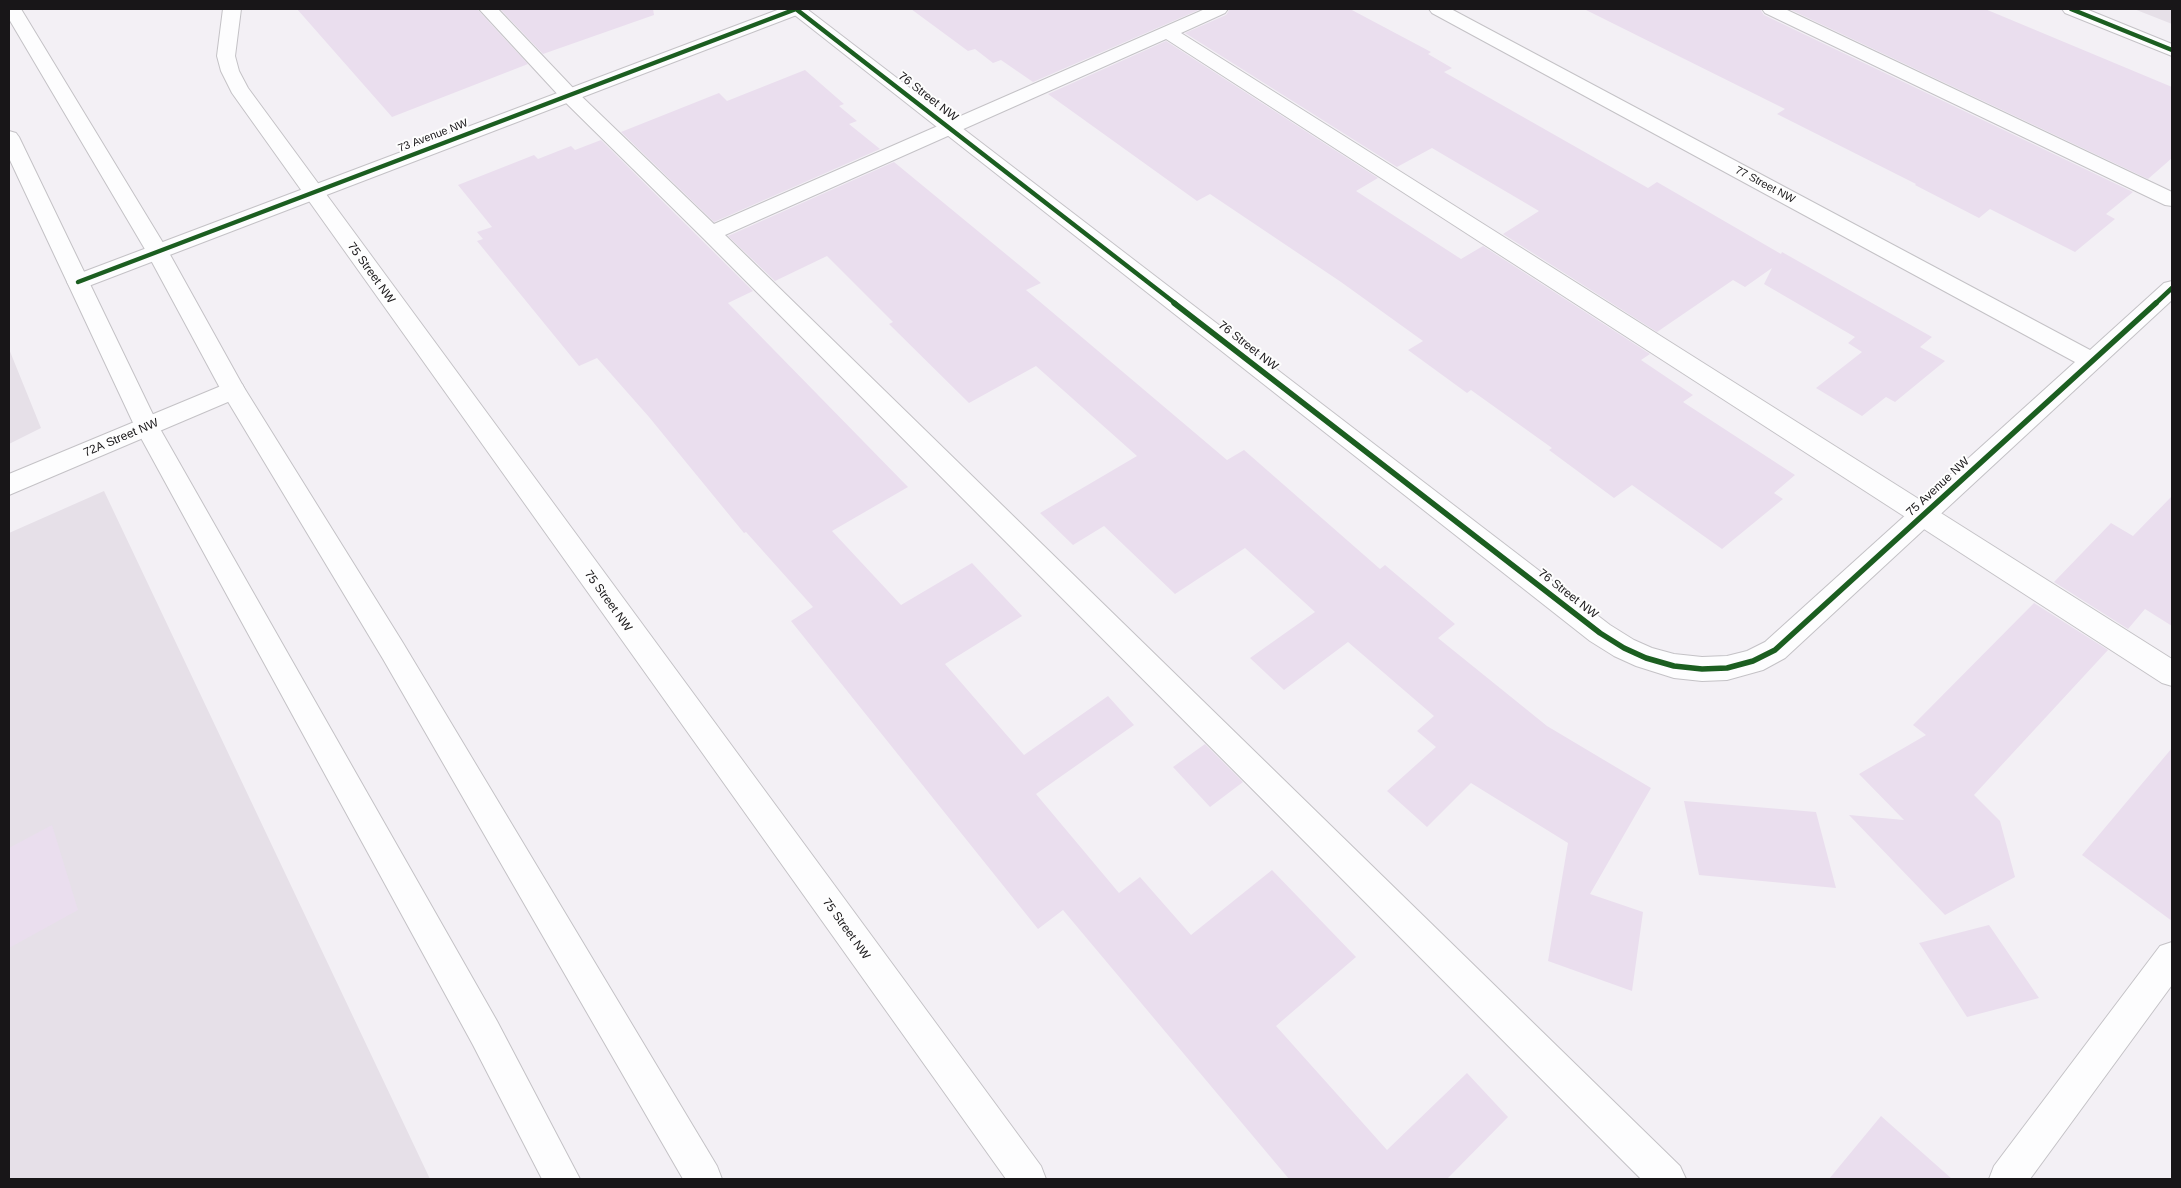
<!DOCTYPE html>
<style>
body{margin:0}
#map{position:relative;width:2181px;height:1188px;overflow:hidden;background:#f3f0f5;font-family:Arial,sans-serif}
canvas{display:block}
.frame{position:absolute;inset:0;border:10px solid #181618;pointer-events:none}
</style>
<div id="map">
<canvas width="2181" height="1188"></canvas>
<div class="frame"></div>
</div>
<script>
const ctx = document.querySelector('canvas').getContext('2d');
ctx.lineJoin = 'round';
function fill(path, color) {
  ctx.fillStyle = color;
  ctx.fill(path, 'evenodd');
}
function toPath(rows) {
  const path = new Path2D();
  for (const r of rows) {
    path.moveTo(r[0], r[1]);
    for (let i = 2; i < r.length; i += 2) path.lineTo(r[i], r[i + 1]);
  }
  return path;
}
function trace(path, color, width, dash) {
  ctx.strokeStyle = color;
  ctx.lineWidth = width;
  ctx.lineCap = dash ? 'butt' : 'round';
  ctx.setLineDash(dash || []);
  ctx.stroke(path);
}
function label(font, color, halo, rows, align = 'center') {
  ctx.font = font + ' Arial,sans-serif';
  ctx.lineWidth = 4;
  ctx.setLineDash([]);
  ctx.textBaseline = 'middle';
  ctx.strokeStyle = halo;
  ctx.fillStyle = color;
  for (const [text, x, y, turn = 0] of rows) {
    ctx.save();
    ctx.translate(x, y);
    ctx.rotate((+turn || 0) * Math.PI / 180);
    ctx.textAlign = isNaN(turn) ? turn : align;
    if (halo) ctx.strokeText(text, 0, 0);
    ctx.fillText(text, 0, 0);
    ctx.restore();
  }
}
fill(toPath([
 [2134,9,2172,9,2172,24],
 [9,349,41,428,9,444],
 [104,491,430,1179,9,1179,9,533]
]), '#e6e0e8');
fill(toPath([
 [297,9,477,9,528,64,392,117],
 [500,9,653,9,654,15,543,54],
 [911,9,1201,9,1033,82,1001,60,993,63,975,49,968,51],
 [1230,9,1350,9,1431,52,1428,54,1452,68,1444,72,1648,188,1657,182,1781,254,1782,252,1932,337,1920,347,1945,361,1895,402,1886,397,1862,416,1816,388,1862,352,1848,343,1855,337,1764,284,1772,268,1745,287,1733,280,1657,332,1503,234,1539,211,1432,148,1397,167,1185,33,1226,15],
 [1584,9,1760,9,1764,15,2133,192,2106,214,2115,219,2075,252,1990,209,1979,218,1915,185,1916,184,1777,114,1785,109],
 [1789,9,1985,9,2172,87,2172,158,2148,179],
 [1166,41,1378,178,1356,191,1461,259,1483,246,1650,354,1641,360,1693,395,1683,402,1795,475,1774,493,1783,499,1722,549,1632,485,1614,498,1549,450,1552,448,1471,390,1467,393,1408,350,1423,341,1341,282,1210,194,1197,201,1048,94],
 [805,70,844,104,839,106,857,121,849,124,880,149,714,222,621,132,719,93,727,101],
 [601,140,753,291,728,303,908,487,832,531,901,605,972,563,1022,616,945,664,1024,755,1108,696,1134,725,1036,794,1119,893,1140,877,1191,935,1272,870,1356,957,1276,1026,1387,1150,1467,1073,1508,1117,1447,1179,1289,1179,1063,910,1038,929,791,621,813,607,746,532,744,533,649,417,597,358,579,366,477,241,483,239,477,232,492,227,458,185,534,155,538,159,571,146,575,150],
 [894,162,1041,283,1026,290,1227,460,1244,450,1380,569,1385,565,1455,624,1438,638,1547,726,1651,788,1590,894,1643,912,1632,991,1548,961,1568,843,1471,783,1427,827,1387,791,1436,747,1417,731,1434,716,1348,642,1284,690,1250,658,1315,612,1245,548,1175,594,1104,526,1073,545,1040,513,1137,456,1036,366,969,403,889,324,893,322,827,256,775,281,728,236],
 [2172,496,2172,626,2145,609,2128,629,2054,582,2111,523,2133,536],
 [2034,603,2108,650,1974,795,2000,821,2015,877,1945,915,1849,815,1904,820,1859,774,1926,735,1913,725],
 [1205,744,1243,782,1210,807,1173,767],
 [2172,748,2172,921,2082,855],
 [1684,801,1816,812,1836,888,1699,875],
 [52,825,78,910,9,948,9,848],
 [1989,925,2039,998,1967,1017,1919,943],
 [1881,1116,1952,1179,1829,1179]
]), '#eadeee');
const service = toPath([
 [479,9,498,9,576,91,714,224,1205,9,1228,9,1225,13,1181,33,2172,659,2172,686,2162,683,1166,39,725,235,1680,1166,1686,1179,1641,1179,703,238,562,99,479,9],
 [1762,9,1785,9,2172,192,2172,206,2165,205,1765,13,1762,9],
 [2172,942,2172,985,2030,1179,1989,1179,1994,1166,2160,946,2172,942]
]);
const minor = toPath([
 [223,9,241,9,235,56,239,71,248,88,1041,1166,1046,1179,1006,1179,232,93,221,71,217,56,223,9],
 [787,9,807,9,1610,625,1634,640,1652,648,1674,654,1702,657,1727,656,1747,651,1765,642,2075,362,1432,13,1429,9,1451,9,2090,350,2164,283,2172,281,2172,300,1785,658,1763,670,1727,680,1702,681,1674,678,1636,666,1614,656,1590,641,787,9],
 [2062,9,2086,9,2172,44,2172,56,2065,13,2062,9],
 [233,381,242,384,245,390,242,396,9,495,9,474,233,381]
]);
const tertiary = toPath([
 [780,9,805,9,802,13,86,287,78,289,70,287,67,282,70,277,780,9]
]);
const primary = toPath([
 [9,9,21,9,168,251,243,386,403,643,717,1166,722,1179,683,1179,383,659,221,390,146,251,9,19,9,9],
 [9,131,16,133,19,137,159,427,497,1021,580,1179,542,1179,473,1045,135,427,9,158,9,131]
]);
trace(service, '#c4c2c6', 2);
trace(minor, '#c4c2c6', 2);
trace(tertiary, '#c4c2c6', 2);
trace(primary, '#c4c2c6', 2);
fill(service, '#fdfdfe');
fill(minor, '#fdfdfe');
fill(tertiary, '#fdfdfe');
fill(primary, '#fdfdfe');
trace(toPath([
 [796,9,1176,304],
 [2071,9,2172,50],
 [78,282,796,9],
 [2155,304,2172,288]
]), '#1b5e20', 4.5);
trace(toPath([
 [1174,303,1600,633,1624,648,1646,658,1674,666,1702,669,1727,668,1753,661,1775,650,2156,303]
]), '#1b5e20', 5.5);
label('11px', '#181618', '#fefefe', [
 ["73 Avenue NW",433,136,-21],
 ["77 Street NW",1765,185,28]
]);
label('12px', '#181618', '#fefefe', [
 ["76 Street NW",928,97,38],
 ["75 Street NW",371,273,54],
 ["76 Street NW",1248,346,38],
 ["72A Street NW",121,438,-23],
 ["75 Avenue NW",1938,487,-43],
 ["76 Street NW",1568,594,38],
 ["75 Street NW",608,601,54],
 ["75 Street NW",846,929,54]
]);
</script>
